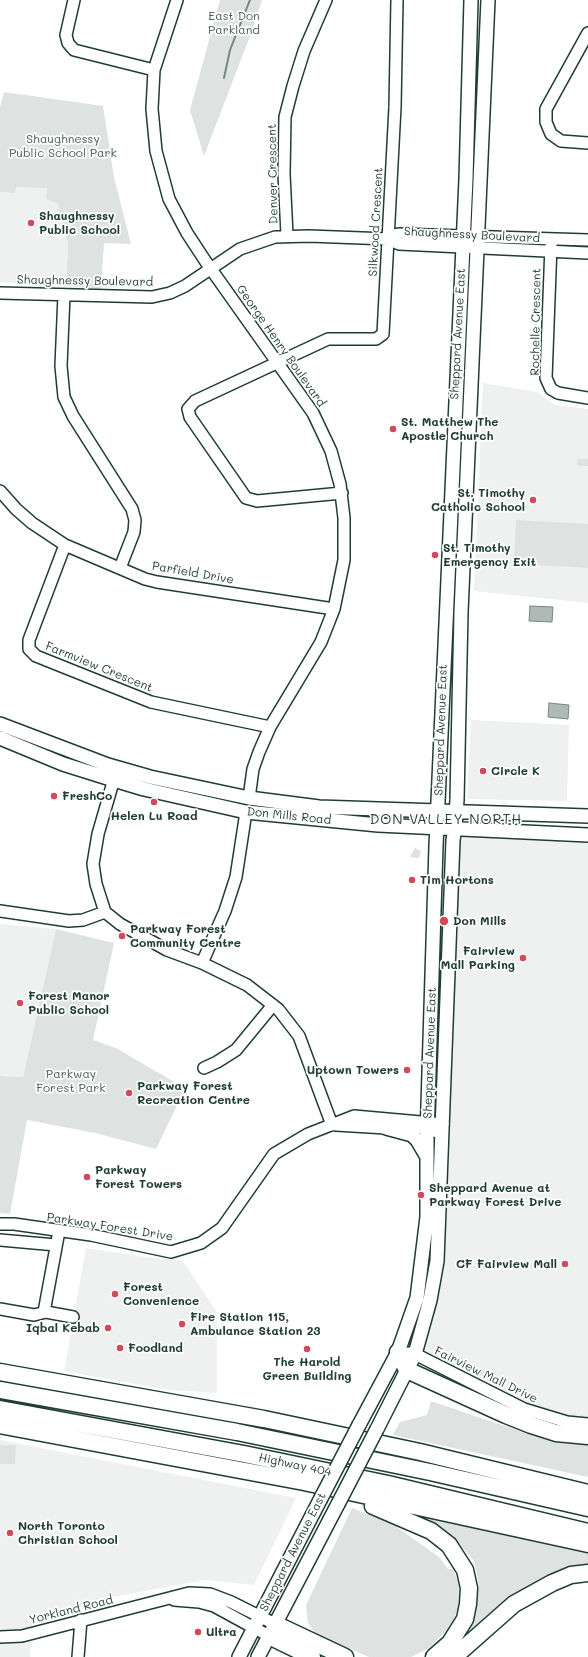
<!DOCTYPE html>
<style>
body{margin:0}
canvas{display:block;background:#fff}
</style>
<canvas width="588" height="1657"></canvas>
<script>
const ctx = document.querySelector('canvas').getContext('2d');
ctx.lineJoin = 'round';
function fill(path, color) {
  ctx.fillStyle = color;
  ctx.fill(path, 'evenodd');
}
function toPath(rows) {
  const path = new Path2D();
  for (const r of rows) {
    path.moveTo(r[0], r[1]);
    for (let i = 2; i < r.length; i += 2) path.lineTo(r[i], r[i + 1]);
  }
  return path;
}
function trace(path, color, width, dash) {
  ctx.strokeStyle = color;
  ctx.lineWidth = width;
  ctx.lineCap = dash ? 'butt' : 'round';
  ctx.setLineDash(dash || []);
  ctx.stroke(path);
}
function label(font, color, halo, rows, align = 'center') {
  ctx.font = font + ' Mali,sans-serif';
  ctx.lineWidth = 3.5;
  ctx.setLineDash([]);
  ctx.textBaseline = 'middle';
  ctx.strokeStyle = halo;
  ctx.fillStyle = color;
  for (const [text, x, y, turn = 0] of rows) {
    ctx.save();
    ctx.translate(x, y);
    ctx.rotate((+turn || 0) * Math.PI / 180);
    ctx.textAlign = isNaN(turn) ? turn : align;
    if (halo) ctx.strokeText(text, 0, 0);
    ctx.fillText(text, 0, 0);
    ctx.restore();
  }
}
fill(toPath([
 [15,187,48,187,57,203,68,243,66,286,0,282,0,192,14,193],
 [483,383,537,392,555,405,588,409,588,603,474,591],
 [471,720,569,725,567,801,467,799],
 [455,828,588,835,588,1424,567,1422,415,1354,430,1300],
 [0,924,56,929,23,1077,0,1076],
 [86,1248,153,1258,182,1260,217,1312,217,1393,168,1390,64,1371],
 [0,1440,41,1448,296,1498,254,1585,205,1580,102,1599,32,1621,30,1657,0,1657]
]), '#eef1f0');
fill(toPath([
 [220,0,262,0,252,31,204,156,190,110],
 [4,92,103,106,114,177,131,244,104,243,101,289,66,286,68,243,57,203,46,199,47,188,16,187,15,193,0,192,0,107],
 [578,459,588,459,588,466,580,466,576,464],
 [516,520,588,524,588,568,514,564],
 [415,848,421,851,420,856,418,858,410,857],
 [56,929,114,943,93,1040,116,1048,176,1083,188,1083,156,1149,95,1133,27,1120,10,1214,0,1213,0,1076,23,1077],
 [431,1401,552,1442,588,1445,588,1477,393,1435,400,1422,427,1415],
 [0,1445,16,1445,15,1464,0,1464],
 [352,1508,394,1525,439,1557,448,1569,453,1569,459,1585,459,1606,450,1628,428,1649,411,1657,369,1657,316,1635,308,1623,306,1605],
 [415,1515,588,1554,588,1568,464,1643,476,1611,479,1585,474,1561,456,1540]
]), '#dee3e2');
const water = toPath([
 [530,606,553,607,552,622,529,621,530,606],
 [549,703,569,705,568,719,548,717,549,703]
]);
fill(water, '#afbab7');
trace(water, '#758883', 1);
trace(toPath([
 [224,78,230,50,250,0]
]), '#758883', 2);
const minor = toPath([
 [74,0,66,35,68,43,74,50,154,70],
 [177,0,154,70,152,109,156,151,169,199,187,233,206,262,313,413,331,451,340,484,344,518,344,560,334,609,321,642,270,727,259,752,253,769,249,798],
 [588,33,546,109,546,122,551,134,561,141,588,143],
 [287,235,284,174,285,117,293,86,304,51,326,0],
 [388,239,393,235,400,234,588,240],
 [388,239,399,244,588,253],
 [551,245,546,378,551,389,558,393,588,398],
 [0,293,152,297,170,293,185,286,240,249,275,237,309,236,388,239],
 [64,295,61,366,64,397,73,416,132,509,135,520,134,532,120,568],
 [0,491,16,509,32,523,65,545,145,579,157,582,334,609],
 [342,493,257,501,246,498,190,417,188,409,195,401,328,339,376,339,383,334,395,107,397,0],
 [65,545,29,640,29,649,36,656,151,702,270,727],
 [0,911,69,921,83,920,105,912,120,924,167,950,202,963,247,985,278,1009,299,1036,332,1125],
 [105,912,96,884,93,864,98,834,116,772],
 [202,963,225,911,236,877,246,812],
 [204,1068,217,1062,236,1050,273,1005],
 [336,1125,386,1128,416,1127,442,1133],
 [0,1224,14,1224,91,1235,171,1252,201,1243,222,1228,274,1154,308,1134,354,1116,443,1124],
 [0,1240,56,1245],
 [0,1309,34,1315,46,1312,73,1317],
 [44,1312,59,1231],
 [408,1353,415,1354,524,1409,567,1422,588,1424],
 [174,1600,199,1602,214,1606,269,1636],
 [0,1637,22,1636,189,1593,210,1594,231,1602,275,1624],
 [78,1657,81,1620]
]);
const major = toPath([
 [0,724,108,765,150,777,249,798,319,807,588,816],
 [0,738,63,764,114,780,144,789,246,812,378,825,588,835],
 [386,1128,412,1135,417,1140,427,1157],
 [359,1425,398,1352,417,1298,427,1217,427,1137,436,846,466,179,471,0],
 [377,1429,415,1354,430,1300,437,1261,453,840,455,828,457,800,461,612,488,0],
 [239,1657,320,1500],
 [258,1657,338,1504]
]);
const highway = toPath([
 [398,1352,407,1370,506,1415,531,1425,556,1433,588,1436],
 [0,1372,264,1419,420,1452,588,1493],
 [0,1390,237,1432,430,1472,588,1508],
 [0,1409,244,1454,388,1484,588,1532],
 [0,1425,304,1482,588,1544],
 [373,1506,431,1531,449,1545,465,1570,469,1588,468,1604,465,1619,450,1643,434,1657],
 [275,1624,345,1657],
 [269,1636,312,1657],
 [454,1657,514,1604,552,1583,571,1575,588,1573]
]);
trace(minor, '#1f3d34', 14);
trace(major, '#1f3d34', 16);
trace(highway, '#1f3d34', 19);
trace(minor, '#fff', 11);
trace(major, '#fff', 13);
trace(highway, '#fff', 16);
const majorBridge = toPath([
 [320,1500,359,1425],
 [338,1504,377,1429]
]);
trace(majorBridge, '#1f3d34', 16, []);
trace(majorBridge, '#fff', 13);
for (const [x, y, r, color] of [
 [31,223,4,"#d1495b"],
 [393,429,4,"#d1495b"],
 [533,500,4,"#d1495b"],
 [435,555,4,"#d1495b"],
 [483,771,4,"#d1495b"],
 [54,796,4,"#d1495b"],
 [154,802,4,"#d1495b"],
 [412,880,4,"#d1495b"],
 [444,921,5,"#d1495b"],
 [122,936,4,"#d1495b"],
 [523,958,4,"#d1495b"],
 [20,1003,4,"#d1495b"],
 [407,1070,4,"#d1495b"],
 [129,1093,4,"#d1495b"],
 [87,1177,4,"#d1495b"],
 [421,1195,4,"#d1495b"],
 [565,1264,4,"#d1495b"],
 [115,1294,4,"#d1495b"],
 [182,1324,4,"#d1495b"],
 [108,1328,4,"#d1495b"],
 [120,1348,4,"#d1495b"],
 [307,1349,4,"#d1495b"],
 [10,1533,4,"#d1495b"],
 [198,1632,4,"#d1495b"]
]) {
  const dot = new Path2D();
  dot.arc(x, y, r, 0, 2 * Math.PI);
  ctx.fillStyle = color;
  ctx.fill(dot);
  trace(dot, '#fff', 1.5);
}
label('12px', '#455e57', '#fff', [
 ["East Don",234,16],
 ["Parkland",234,30],
 ["Shaughnessy",63,139],
 ["Public School Park",63,153],
 ["Parkway",71,1074],
 ["Forest Park",71,1088]
]);
label('12px', '#1f3d34', '#fff', [
 ["Denver Crescent",273,174,-91],
 ["Silkwood Crescent",376,222,-87],
 ["Shaughnessy Boulevard",472,235,3],
 ["Shaughnessy Boulevard",85,281,1],
 ["Rochelle Crescent",536,322,-89],
 ["Sheppard Avenue East",458,334,-87],
 ["George Henry Boulevard",281,346,55],
 ["Parfield Drive",193,573,10],
 ["Farmview Crescent",99,667,22],
 ["Sheppard Avenue East",441,730,-88],
 ["Don Mills Road",289,816,6],
 ["Sheppard Avenue East",430,1053,-88],
 ["Parkway Forest Drive",110,1227,9],
 ["Fairview Mall Drive",486,1375,26],
 ["Highway 404",295,1465,12],
 ["Sheppard Avenue East",293,1552,-63],
 ["Yorkland Road",71,1610,-14]
]);
label('bold 12px', '#1f3d34', '#fff', [
 ["Shaughnessy",39,216],
 ["Public School",39,230],
 ["St. Matthew The",401,422],
 ["Apostle Church",401,436],
 ["St. Timothy",525,493,"right"],
 ["Catholic School",525,507,"right"],
 ["St. Timothy",443,548],
 ["Emergency Exit",443,562],
 ["Circle K",491,771],
 ["FreshCo",62,796],
 ["Helen Lu Road",154,816,"center"],
 ["Tim Hortons",420,880],
 ["Don Mills",453,921],
 ["Parkway Forest",130,929],
 ["Community Centre",130,943],
 ["Fairview",515,951,"right"],
 ["Mall Parking",515,965,"right"],
 ["Forest Manor",28,996],
 ["Public School",28,1010],
 ["Uptown Towers",399,1070,"right"],
 ["Parkway Forest",137,1086],
 ["Recreation Centre",137,1100],
 ["Parkway",95,1170],
 ["Forest Towers",95,1184],
 ["Sheppard Avenue at",429,1188],
 ["Parkway Forest Drive",429,1202],
 ["CF Fairview Mall",557,1264,"right"],
 ["Forest",123,1287],
 ["Convenience",123,1301],
 ["Fire Station 115,",190,1317],
 ["Ambulance Station 23",190,1331],
 ["Iqbal Kebab",100,1328,"right"],
 ["Foodland",128,1348],
 ["The Harold",307,1362,"center"],
 ["Green Building",307,1376,"center"],
 ["North Toronto",18,1526],
 ["Christian School",18,1540],
 ["Ultra",206,1632]
], 'left');
ctx.letterSpacing = '1px';
label('14px', '#1f3d34', '#fff', [
 ["DON VALLEY NORTH",446,820]
]);
ctx.letterSpacing = '0px';
</script>
